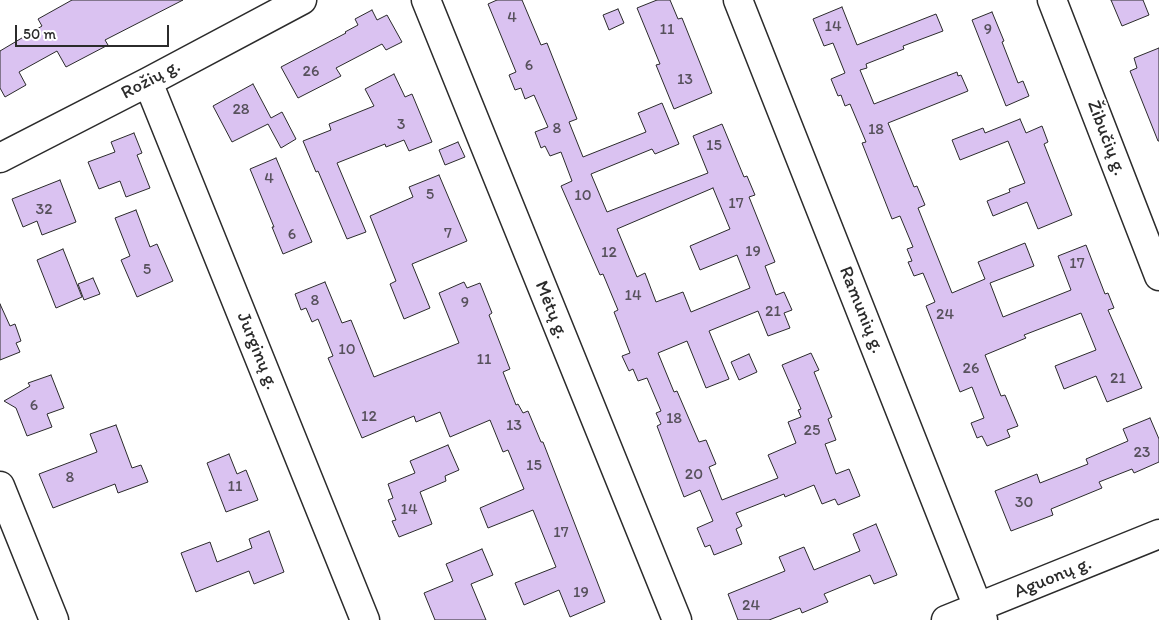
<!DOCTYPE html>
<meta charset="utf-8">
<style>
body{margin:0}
#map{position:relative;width:1159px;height:620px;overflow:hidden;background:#fff;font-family:Itim,sans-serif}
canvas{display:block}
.scale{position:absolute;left:15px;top:25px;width:154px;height:22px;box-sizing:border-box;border:2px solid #2b2b2b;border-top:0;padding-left:6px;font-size:15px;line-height:18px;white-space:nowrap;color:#2b2b2b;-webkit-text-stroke:4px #fff;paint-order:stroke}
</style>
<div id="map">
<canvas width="1159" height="620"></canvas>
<div class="scale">50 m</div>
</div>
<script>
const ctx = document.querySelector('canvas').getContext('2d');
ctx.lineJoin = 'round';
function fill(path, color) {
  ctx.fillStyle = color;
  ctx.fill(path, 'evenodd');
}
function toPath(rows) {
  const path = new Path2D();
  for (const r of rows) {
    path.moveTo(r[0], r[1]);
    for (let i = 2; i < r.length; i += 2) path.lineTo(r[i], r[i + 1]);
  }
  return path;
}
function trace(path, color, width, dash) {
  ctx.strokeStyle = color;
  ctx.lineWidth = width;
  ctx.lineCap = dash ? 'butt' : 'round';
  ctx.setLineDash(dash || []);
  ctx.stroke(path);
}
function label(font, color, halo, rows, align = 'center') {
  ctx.font = font + ' Itim,sans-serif';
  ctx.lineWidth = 4;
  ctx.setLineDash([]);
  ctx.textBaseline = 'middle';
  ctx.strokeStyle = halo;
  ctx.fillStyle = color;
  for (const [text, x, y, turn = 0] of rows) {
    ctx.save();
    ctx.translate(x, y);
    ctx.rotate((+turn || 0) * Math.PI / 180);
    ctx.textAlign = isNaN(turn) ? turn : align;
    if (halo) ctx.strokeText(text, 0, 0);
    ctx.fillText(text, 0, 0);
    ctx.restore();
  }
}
const building = toPath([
 [72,0,183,0,105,40,108,45,66,67,57,51,19,72,26,85,5,97,0,88,0,51,42,26,38,19,72,0],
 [497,0,522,0,541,45,547,43,577,119,569,122,583,157,646,132,638,113,662,103,679,144,655,154,652,149,591,174,607,212,708,173,693,136,722,124,744,177,747,176,755,195,749,197,775,262,765,266,776,295,784,292,792,310,784,313,790,328,768,336,758,311,709,331,729,379,706,388,687,341,658,353,674,392,677,391,699,442,706,440,716,464,709,467,722,500,778,478,768,455,796,443,788,422,801,417,798,410,801,409,782,365,811,353,819,370,814,372,832,417,828,419,836,440,825,444,836,474,849,469,860,496,838,505,835,499,822,504,814,485,785,497,784,494,736,513,742,526,736,529,742,544,714,555,710,545,705,547,697,528,713,521,700,490,684,497,657,426,661,424,656,413,661,411,647,378,638,381,633,369,629,371,622,356,630,353,614,312,618,310,603,274,600,275,561,186,572,181,561,152,550,156,545,146,541,148,535,132,548,127,534,95,525,99,521,88,515,90,509,75,516,72,488,4,497,0],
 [713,188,730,229,690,246,700,270,737,255,750,288,691,312,683,292,656,302,645,273,637,277,617,229,713,188],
 [657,0,670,0,678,19,682,18,712,93,674,109,656,65,660,64,637,8,657,0],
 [1111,0,1143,0,1149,15,1122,26,1111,0],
 [842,7,857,45,936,14,943,31,903,46,904,49,866,64,867,68,860,70,874,104,957,72,958,76,961,75,968,91,888,123,914,187,917,186,925,205,918,208,952,293,985,279,978,262,1025,243,1034,266,990,283,1003,317,1071,290,1058,256,1086,245,1105,294,1108,293,1114,308,1108,310,1142,388,1107,402,1096,376,1064,389,1055,366,1096,350,1081,313,1024,335,1026,338,985,355,1001,396,1005,395,1018,426,1007,430,1010,437,987,446,982,436,977,438,971,423,984,418,972,387,960,392,926,306,935,302,923,273,914,276,908,262,912,261,907,249,913,247,900,216,892,219,862,143,866,142,850,104,845,106,841,95,838,96,831,79,845,73,833,43,824,46,813,19,842,7],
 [618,9,624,23,609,30,603,15,618,9],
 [372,10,377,20,387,15,402,42,386,50,382,44,336,68,341,76,298,98,281,67,346,33,345,32,358,25,355,19,372,10],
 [992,12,1004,41,1002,42,1018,83,1023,81,1029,96,1006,106,972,20,992,12],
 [1159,48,1159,141,1158,141,1130,71,1137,68,1134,58,1159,48],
 [394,74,405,97,412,94,432,142,409,151,404,140,386,147,385,144,337,163,366,232,347,239,318,171,316,172,303,141,331,130,329,124,374,106,365,89,394,74],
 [253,84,271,118,282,112,296,139,281,148,268,124,232,142,213,106,253,84],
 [1020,119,1026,133,1042,126,1048,142,1044,144,1072,215,1038,229,1027,202,993,216,987,201,1010,192,1009,189,1025,183,1008,141,960,160,952,140,983,128,985,133,1020,119],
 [134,133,142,153,137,155,150,188,126,197,120,181,99,189,88,162,115,152,111,142,134,133],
 [458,142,465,157,445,165,439,150,458,142],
 [276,158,312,242,283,254,272,227,274,227,250,169,276,158],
 [439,175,467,241,412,264,430,308,404,319,390,284,396,281,370,216,413,197,409,187,439,175],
 [60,180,76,222,42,235,37,221,23,227,12,199,60,180],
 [136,210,150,247,157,244,173,281,137,297,121,260,130,256,115,218,136,210],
 [63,249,82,297,56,308,37,260,63,249],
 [93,278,100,294,84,300,78,284,93,278],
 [325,282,342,323,351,320,374,377,459,343,439,293,464,282,467,288,480,283,492,313,489,315,510,369,503,372,516,405,518,404,523,413,528,411,541,442,543,442,605,602,570,617,559,590,524,605,515,583,556,567,533,510,488,528,480,508,524,489,508,450,503,452,490,420,450,437,440,412,416,422,414,416,362,438,328,358,333,356,318,319,312,322,306,308,301,310,295,294,325,282],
 [0,304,10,326,15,324,21,341,16,343,20,352,0,360,0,304],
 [749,354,757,372,739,380,731,362,749,354],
 [51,375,64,408,47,414,52,427,27,436,16,408,4,401,30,386,28,383,51,375],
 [1150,418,1159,439,1159,462,1134,473,1132,469,1099,482,1102,488,1051,509,1053,515,1011,531,995,491,1037,474,1040,483,1088,464,1086,459,1128,441,1123,429,1150,418],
 [116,425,132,468,141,465,148,482,118,493,115,484,53,508,39,474,97,452,90,434,116,425],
 [448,445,459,470,445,476,446,481,420,492,432,524,399,537,392,521,396,520,388,500,393,498,388,484,415,473,410,461,448,445],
 [229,454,237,474,246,470,258,500,226,512,207,463,229,454],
 [876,524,897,575,874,584,870,575,824,594,828,602,802,613,800,608,769,620,738,620,728,594,785,571,779,557,804,547,814,570,860,551,853,534,876,524],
 [269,531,284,572,254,584,249,571,196,592,181,553,210,542,217,562,252,548,249,539,269,531],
 [482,549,493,575,471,584,486,620,435,620,424,593,453,581,446,564,482,549]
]);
fill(building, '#dac2f1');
trace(building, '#2b2b2b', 1);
const minor = toPath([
 [426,0,677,620],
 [738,0,983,620],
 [1052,0,1159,276],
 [148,82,365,620],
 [0,158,148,82,302,0],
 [0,486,54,620],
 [946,620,1159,534]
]);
trace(minor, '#2b2b2b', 31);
trace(minor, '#fff', 28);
label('16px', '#57515c', null, [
 ["4",512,18],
 ["14",833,27],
 ["11",667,30],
 ["9",988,30],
 ["6",529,66],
 ["26",311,72],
 ["13",685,80],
 ["28",241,110],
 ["3",401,125],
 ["8",557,129],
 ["18",876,130],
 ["15",714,146],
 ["4",269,179],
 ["5",430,195],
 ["10",583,196],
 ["17",736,204],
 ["32",44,210],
 ["7",448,234],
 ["6",292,235],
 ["19",753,252],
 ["12",609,253],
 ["17",1077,264],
 ["5",147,270],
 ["14",633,296],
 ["8",315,301],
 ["9",465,303],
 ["21",773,312],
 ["24",945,315],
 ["10",347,350],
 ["11",484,360],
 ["26",971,369],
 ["21",1118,379],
 ["6",34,406],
 ["12",369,417],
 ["18",674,419],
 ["13",514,426],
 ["25",812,431],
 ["23",1142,453],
 ["15",534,466],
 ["20",694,475],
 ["8",70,478],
 ["11",235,487],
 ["30",1024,503],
 ["14",409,510],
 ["17",561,533],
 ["19",581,593],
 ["24",751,606]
]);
label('19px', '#2b2b2b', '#fff', [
 ["Rožių g.",151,80,-28],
 ["Žibučių g.",1106,138,69],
 ["Mėtų g.",551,310,68],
 ["Ramunių g.",861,310,68],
 ["Jurginų g.",257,351,68],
 ["Aguonų g.",1053,578,-22]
]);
</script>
